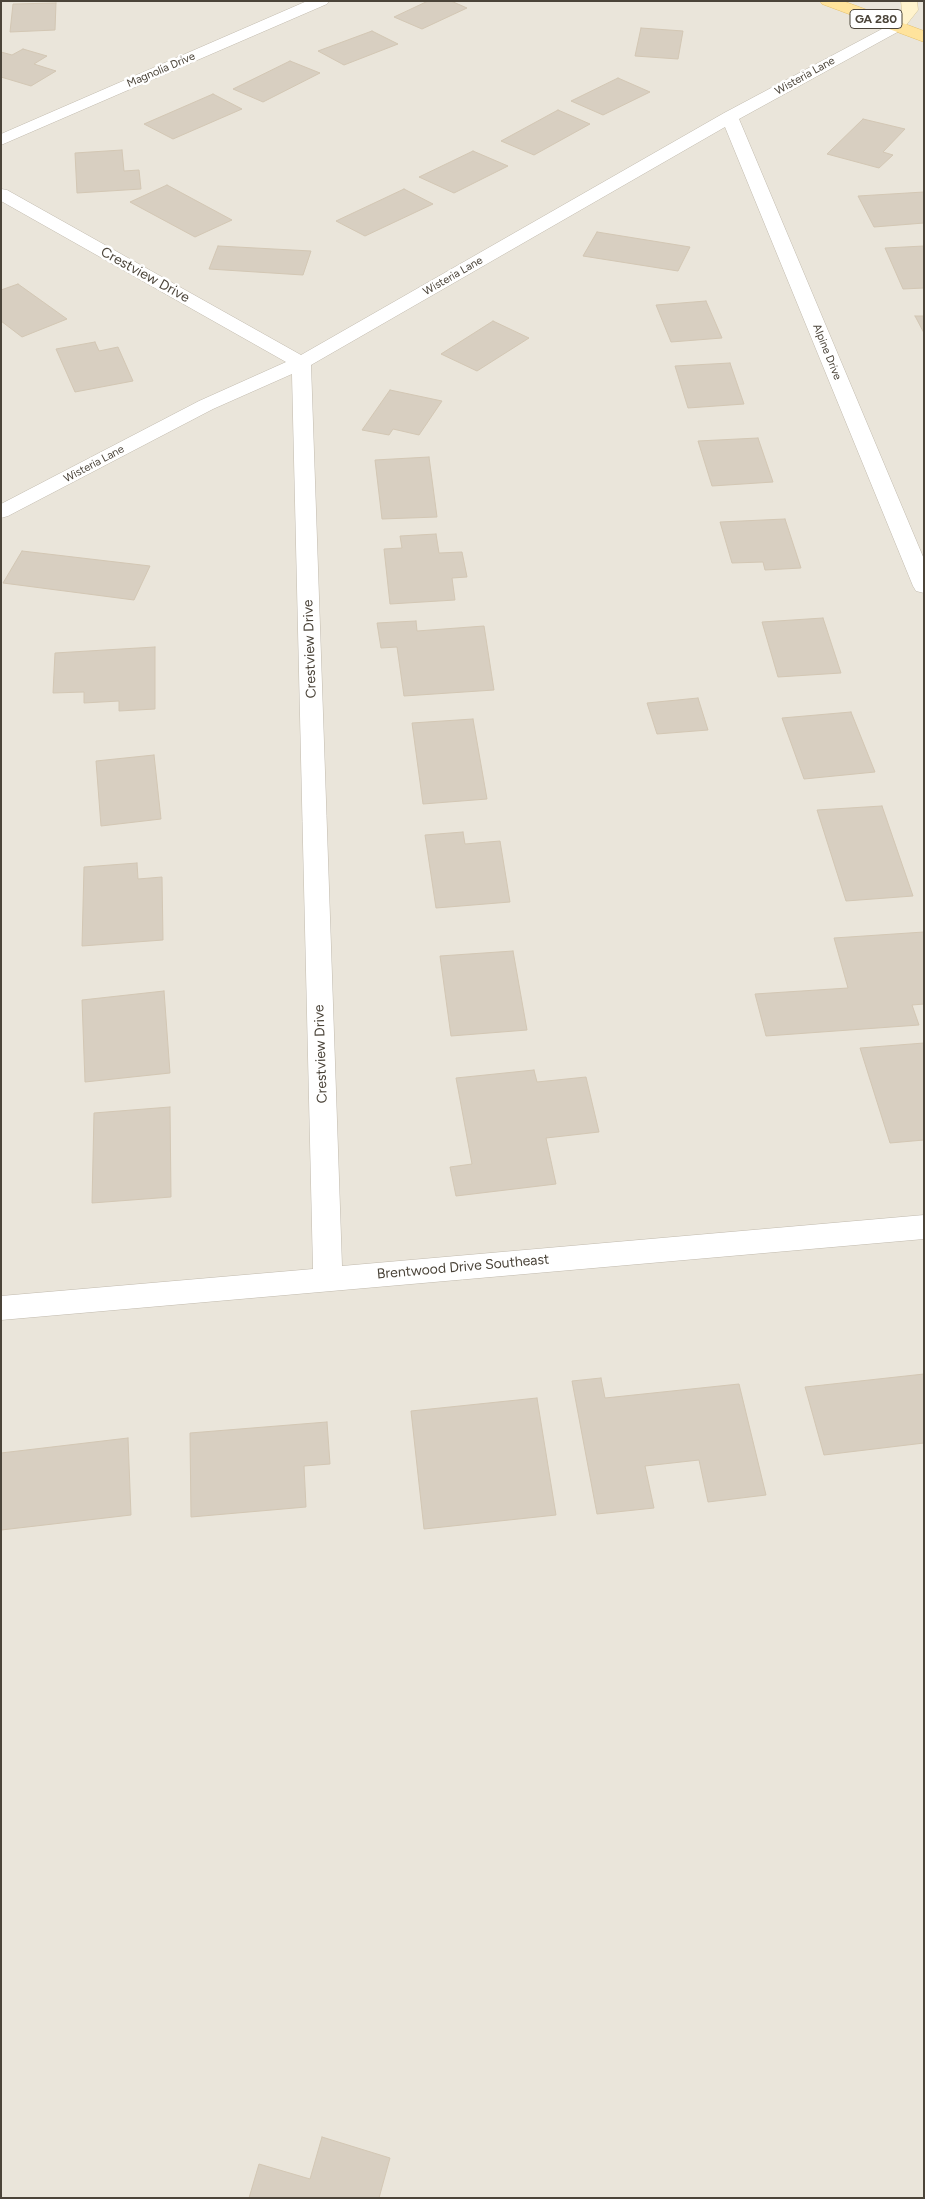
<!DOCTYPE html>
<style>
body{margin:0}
#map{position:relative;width:925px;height:2199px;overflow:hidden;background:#f6f3ec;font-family:Figtree,sans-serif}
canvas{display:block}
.frame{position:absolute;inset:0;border:2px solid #4b4439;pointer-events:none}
</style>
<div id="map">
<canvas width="925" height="2199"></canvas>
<div class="frame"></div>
</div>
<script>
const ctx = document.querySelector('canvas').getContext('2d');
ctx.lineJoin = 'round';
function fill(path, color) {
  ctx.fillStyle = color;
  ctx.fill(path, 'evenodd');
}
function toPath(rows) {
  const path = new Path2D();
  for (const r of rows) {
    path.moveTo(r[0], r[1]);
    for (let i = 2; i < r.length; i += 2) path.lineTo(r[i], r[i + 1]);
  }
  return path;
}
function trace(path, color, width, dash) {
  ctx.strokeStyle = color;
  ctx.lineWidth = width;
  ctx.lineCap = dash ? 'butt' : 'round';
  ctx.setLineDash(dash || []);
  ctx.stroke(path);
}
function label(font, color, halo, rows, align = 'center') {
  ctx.font = font + ' Figtree,sans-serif';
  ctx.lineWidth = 5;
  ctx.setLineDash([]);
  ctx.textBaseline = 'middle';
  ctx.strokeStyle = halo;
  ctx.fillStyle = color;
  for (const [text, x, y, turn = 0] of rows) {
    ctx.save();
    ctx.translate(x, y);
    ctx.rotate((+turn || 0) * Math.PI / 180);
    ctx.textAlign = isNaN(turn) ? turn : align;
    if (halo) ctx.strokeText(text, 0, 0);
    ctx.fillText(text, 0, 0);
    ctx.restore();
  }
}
fill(toPath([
 [1,1,924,1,924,2198,1,2198]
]), '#eae5da');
const building = toPath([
 [428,1,451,1,467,8,422,29,394,17,428,1],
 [56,3,55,30,10,32,13,4,56,3],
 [641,28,683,31,678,59,635,56,641,28],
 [372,31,398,44,344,65,318,51,372,31],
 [23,49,47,56,34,64,56,71,31,86,1,77,1,52,12,55,23,49],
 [290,61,320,73,263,102,233,89,290,61],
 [618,78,650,92,603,115,571,101,618,78],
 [213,94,242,109,173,139,144,124,213,94],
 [558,110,590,124,534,155,501,141,558,110],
 [863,119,905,129,883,152,893,155,879,168,827,154,863,119],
 [122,150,124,171,139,170,141,189,77,193,75,153,122,150],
 [473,151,508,166,454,193,419,177,473,151],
 [167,185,232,220,195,237,130,202,167,185],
 [404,189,433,204,365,236,336,221,404,189],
 [924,192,924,223,874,227,858,196,924,192],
 [597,232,690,247,678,271,583,256,597,232],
 [218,246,311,251,303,275,209,269,218,246],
 [924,246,924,288,903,289,885,248,924,246],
 [18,284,67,319,22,337,1,321,1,290,18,284],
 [706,301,722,338,671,342,656,305,706,301],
 [915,316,924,316,924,333,915,316],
 [493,321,529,338,477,371,441,354,493,321],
 [95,342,99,351,118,347,133,381,75,392,56,349,95,342],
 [730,363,744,404,688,408,675,366,730,363],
 [390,390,442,401,419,435,393,429,389,435,362,430,390,390],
 [758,438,773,482,712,486,698,441,758,438],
 [429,457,437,517,382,519,375,460,429,457],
 [785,519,801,568,765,570,763,562,732,563,720,522,785,519],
 [436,534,439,553,462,552,467,577,452,578,455,600,390,604,384,549,402,548,400,536,436,534],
 [22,551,150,566,134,600,3,583,22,551],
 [823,618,841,673,778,677,762,622,823,618],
 [416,621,417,631,484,626,494,690,404,696,397,647,381,648,377,623,416,621],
 [155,647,155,709,119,711,119,701,84,703,84,692,53,693,55,653,155,647],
 [698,698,708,730,657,734,647,703,698,698],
 [851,712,875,772,804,779,782,718,851,712],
 [473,719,487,799,423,804,412,723,473,719],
 [154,755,161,819,101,826,96,761,154,755],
 [882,806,913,896,846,901,817,810,882,806],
 [463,832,465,844,500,841,510,902,436,908,425,835,463,832],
 [137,863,138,879,162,877,163,940,82,946,84,867,137,863],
 [924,932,924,1004,912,1005,919,1025,766,1036,755,994,848,988,834,938,924,932],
 [513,951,527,1030,451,1036,440,956,513,951],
 [164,991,170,1073,85,1082,82,1000,164,991],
 [924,1043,924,1140,890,1143,860,1048,924,1043],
 [534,1070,537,1082,586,1077,599,1132,546,1138,556,1184,456,1196,450,1167,472,1164,456,1078,534,1070],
 [170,1107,171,1197,92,1203,94,1113,170,1107],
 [924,1374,924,1443,824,1455,805,1387,924,1374],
 [601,1378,605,1398,739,1384,766,1495,708,1502,699,1460,645,1466,654,1508,597,1514,572,1381,601,1378],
 [537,1398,556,1515,424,1529,411,1411,537,1398],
 [327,1422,330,1464,304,1466,306,1507,191,1517,190,1433,327,1422],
 [128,1438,131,1515,1,1530,1,1453,128,1438],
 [322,2137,390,2158,379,2198,249,2198,259,2164,310,2179,322,2137]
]);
fill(building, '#d8cfc1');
trace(building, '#d3c7b4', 1);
const street = toPath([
 [307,1,329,1,327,4,1,145,1,134,307,1],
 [897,21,903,23,905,26,903,29,739,119,924,559,924,593,916,591,913,586,725,127,311,365,342,1266,924,1215,924,1239,1,1320,1,1296,313,1269,292,374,213,409,8,516,1,518,1,504,199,401,286,362,1,201,1,189,7,190,301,355,724,113,897,21]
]);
const secondary = toPath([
 [901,1,917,1,918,10,903,29,897,31,891,29,889,26,902,10,901,1]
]);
const primary = toPath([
 [820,1,843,1,924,31,924,42,822,4,820,1]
]);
trace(street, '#c2bbae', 1);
trace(secondary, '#d6c79b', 1);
trace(primary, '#e6c16a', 1);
fill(street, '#fff');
fill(secondary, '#fff3cd');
fill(primary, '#ffe39c');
label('11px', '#4b4439', '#fff', [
 ["Magnolia Drive",161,70,-23],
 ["Wisteria Lane",805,76,-29],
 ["Wisteria Lane",453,276,-30],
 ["Alpine Drive",827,352,68],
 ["Wisteria Lane",94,464,-28]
]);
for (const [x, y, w] of [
 [876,19,52]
]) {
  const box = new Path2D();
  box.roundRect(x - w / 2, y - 9.5, w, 19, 4);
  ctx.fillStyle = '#fff';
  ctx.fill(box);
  trace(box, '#4b4439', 1);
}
label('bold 12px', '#4b4439', null, [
 ["GA 280",876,19]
]);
label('14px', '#4b4439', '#fff', [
 ["Crestview Drive",145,275,29],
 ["Crestview Drive",310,649,-92],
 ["Crestview Drive",321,1054,-92],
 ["Brentwood Drive Southeast",463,1267,-5]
]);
</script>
